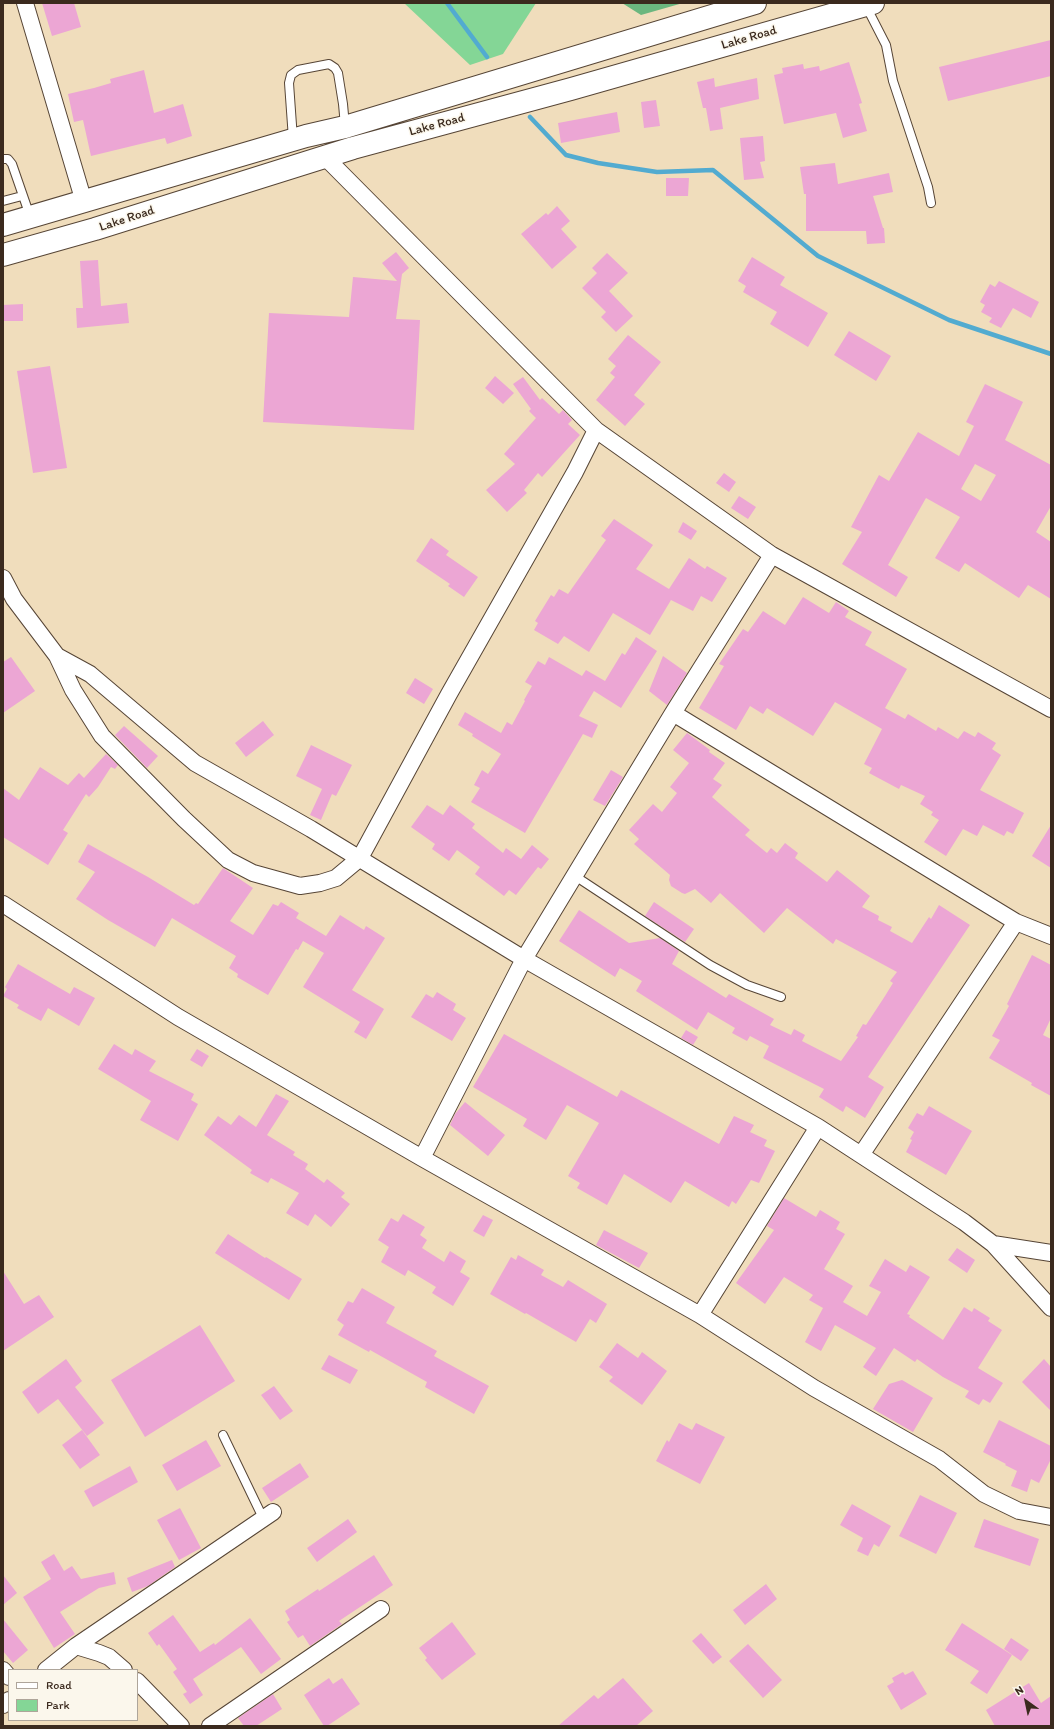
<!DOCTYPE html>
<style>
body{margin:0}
#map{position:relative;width:1054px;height:1729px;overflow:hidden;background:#f0ddbc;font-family:Itim,sans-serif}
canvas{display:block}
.frame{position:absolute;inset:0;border:4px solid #3b2a1e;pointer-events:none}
.legend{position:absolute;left:8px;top:1669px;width:130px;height:52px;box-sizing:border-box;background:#fbf7ec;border:1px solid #aea59a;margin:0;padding:5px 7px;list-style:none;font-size:12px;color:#3b2a1e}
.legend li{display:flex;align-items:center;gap:8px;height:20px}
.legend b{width:20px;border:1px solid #aea59a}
.north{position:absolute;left:1006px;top:1681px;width:40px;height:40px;-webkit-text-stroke:3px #fbf7ec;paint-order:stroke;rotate:327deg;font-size:11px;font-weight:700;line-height:16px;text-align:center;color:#3b2a1e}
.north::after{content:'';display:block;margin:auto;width:14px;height:18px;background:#3b2a1e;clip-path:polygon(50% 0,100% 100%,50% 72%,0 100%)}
</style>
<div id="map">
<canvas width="1054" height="1729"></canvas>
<div class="frame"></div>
<ul class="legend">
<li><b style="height:5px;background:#fff"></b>Road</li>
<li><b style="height:11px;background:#84d696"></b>Park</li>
</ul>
<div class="north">N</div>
</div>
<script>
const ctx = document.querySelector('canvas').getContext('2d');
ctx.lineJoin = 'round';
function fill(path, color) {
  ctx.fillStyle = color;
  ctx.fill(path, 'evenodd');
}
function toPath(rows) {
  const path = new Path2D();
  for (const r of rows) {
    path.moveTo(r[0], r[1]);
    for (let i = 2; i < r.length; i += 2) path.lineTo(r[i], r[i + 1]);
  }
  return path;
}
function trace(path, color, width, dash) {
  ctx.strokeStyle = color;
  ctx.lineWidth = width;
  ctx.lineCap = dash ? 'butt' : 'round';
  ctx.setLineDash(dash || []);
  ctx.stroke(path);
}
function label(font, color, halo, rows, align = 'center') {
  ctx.font = font + ' Itim,sans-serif';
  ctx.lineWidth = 3;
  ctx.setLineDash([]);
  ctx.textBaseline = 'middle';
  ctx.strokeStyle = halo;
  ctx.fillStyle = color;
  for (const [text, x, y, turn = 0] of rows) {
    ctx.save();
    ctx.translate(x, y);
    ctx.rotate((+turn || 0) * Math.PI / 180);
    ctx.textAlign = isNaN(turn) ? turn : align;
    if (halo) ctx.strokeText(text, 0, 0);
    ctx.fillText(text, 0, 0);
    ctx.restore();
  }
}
fill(toPath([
 [404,3,536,3,503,54,470,65]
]), '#84d696');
fill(toPath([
 [622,3,683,3,641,15]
]), '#6bb77f');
trace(toPath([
 [447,3,487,57],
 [530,117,566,155,598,163,657,172,713,170,818,256,949,320,1051,354]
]), '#52abd0', 4.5);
fill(toPath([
 [42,3,74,3,81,27,52,36],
 [1051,40,1051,76,948,101,939,67],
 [849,62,862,103,859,104,867,131,843,138,836,113,784,124,774,75,783,73,782,68,803,64,804,69,819,66,820,71],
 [144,70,154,113,183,104,192,136,167,144,165,138,91,156,83,120,74,122,68,94,94,88,111,83,110,79],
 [714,78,715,87,757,78,759,99,720,108,723,129,710,131,706,108,703,108,697,82],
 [656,100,660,126,644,128,641,102],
 [617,112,620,132,561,143,558,123],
 [763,136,765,161,760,162,764,178,744,180,740,138],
 [835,163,838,184,889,173,893,192,873,196,883,228,884,228,885,243,867,244,866,231,806,231,806,194,804,194,800,167],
 [666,178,689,178,688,196,666,196],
 [557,206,570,221,561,229,577,247,552,269,521,234,546,213,548,215],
 [396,252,409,268,402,274,396,319,420,320,414,430,263,422,269,313,349,317,353,277,397,281,382,263],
 [607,253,628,273,609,291,633,316,616,332,601,317,606,312,582,288,597,273,592,268],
 [752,257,785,277,780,285,828,313,808,347,770,324,777,312,743,292,746,286,738,281],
 [98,260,101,306,127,303,129,323,77,328,76,308,83,308,80,261],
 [999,281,1039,302,1031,318,1013,308,1001,328,989,322,992,318,981,312,985,305,980,302,990,284,995,287],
 [23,304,23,321,3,321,3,305],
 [849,331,891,356,876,381,834,355],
 [628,335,661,362,634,395,645,404,625,426,596,400,615,377,610,373,616,366,608,359],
 [50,366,67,468,33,473,17,371],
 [495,376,514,393,503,404,485,388],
 [523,377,540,400,542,398,559,414,563,410,572,420,568,424,580,435,542,477,538,473,524,490,527,493,507,512,486,490,515,464,504,454,536,418,529,411,531,409,513,384],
 [985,384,1023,402,1005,440,1051,465,1051,506,1036,532,1051,542,1051,599,1028,585,1019,598,965,563,959,572,935,558,960,517,926,498,888,565,908,577,896,597,842,564,862,532,851,527,879,475,889,481,918,432,959,456,974,426,966,422],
 [975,464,996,475,981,501,961,489],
 [724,473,736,482,729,492,716,483],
 [739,496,756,507,748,519,731,508],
 [614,519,653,545,636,569,669,589,689,558,705,569,707,566,727,578,712,602,701,596,693,611,671,600,650,635,613,613,589,652,564,636,558,644,534,630,538,623,535,621,551,595,554,597,559,589,568,594,606,540,601,536],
 [683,522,697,531,691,540,678,532],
 [431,538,449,551,446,555,478,577,464,597,448,586,450,584,416,561],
 [803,597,829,613,836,602,849,611,845,617,872,632,865,645,907,669,885,708,905,719,908,714,936,731,938,727,958,739,964,731,975,737,978,732,996,743,992,749,1001,755,980,790,1024,813,1013,834,1007,831,1004,836,983,825,977,836,963,829,946,856,924,842,939,820,931,815,933,812,920,804,925,796,901,785,899,789,869,773,872,768,864,764,882,729,835,702,813,736,767,708,763,714,750,706,736,730,699,708,724,666,719,664,743,629,748,632,763,611,785,625],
 [636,637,657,651,621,708,594,691,579,716,598,725,592,738,583,734,525,833,471,802,480,788,474,785,482,770,488,774,501,754,472,736,473,734,458,725,465,712,501,733,507,722,512,725,525,701,524,700,532,686,525,682,538,661,545,665,549,657,582,676,586,670,605,681,622,653,625,655],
 [663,656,687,673,667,705,649,691],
 [11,657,35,691,3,713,3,662],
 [415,678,433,689,424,704,406,693],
 [263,721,274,735,246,757,235,743],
 [124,726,158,756,147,768,115,735],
 [687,733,710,750,709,752,725,763,713,779,722,785,712,797,750,830,745,835,767,853,771,848,777,853,785,843,798,853,795,858,827,882,837,870,870,896,862,907,879,916,878,920,892,927,890,931,912,943,929,917,931,919,939,905,970,925,868,1077,884,1087,865,1118,846,1106,843,1112,819,1097,824,1089,763,1058,769,1046,750,1036,747,1041,732,1033,735,1028,708,1012,697,1030,636,991,642,981,620,968,615,977,559,941,579,910,629,943,660,938,679,951,672,964,726,998,729,994,774,1019,770,1025,791,1035,794,1029,805,1035,802,1041,841,1061,858,1037,856,1036,863,1024,866,1025,885,996,893,983,890,981,897,972,836,939,833,944,787,908,764,933,720,893,711,903,695,889,685,894,682,893,671,886,669,880,670,875,634,844,639,839,629,830,653,804,662,812,677,793,670,787,689,763,673,750],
 [311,745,352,765,336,796,332,794,321,820,310,815,322,789,296,776],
 [106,754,118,765,115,769,111,767,98,787,89,797,86,794,63,830,68,833,48,865,3,837,3,788,19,800,40,767,68,785,79,773,84,778],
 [611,770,623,777,605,806,593,800],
 [427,805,443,815,450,805,475,824,472,828,503,853,506,848,521,859,532,845,549,859,541,869,538,867,516,895,509,890,504,896,475,874,480,867,457,850,449,861,432,849,435,844,411,827],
 [1051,825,1051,868,1032,856],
 [88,844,148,877,194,905,196,903,198,904,223,868,253,888,230,921,253,935,273,904,278,906,281,902,299,913,296,918,326,936,340,915,364,930,366,926,385,938,352,990,384,1009,366,1039,354,1032,360,1022,303,987,324,953,303,941,298,950,296,949,268,995,237,977,238,974,229,968,236,956,172,918,155,947,108,920,76,899,95,872,78,862],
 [654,902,694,929,685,942,645,916],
 [1032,955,1051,965,1051,1018,1043,1035,1051,1039,1051,1096,1031,1085,1032,1083,989,1058,1000,1040,992,1036,1009,1006,1007,1004],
 [18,964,70,994,74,987,95,998,79,1026,48,1008,41,1021,17,1008,19,1005,3,996,7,989,5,987],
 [437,992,456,1004,453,1010,466,1018,452,1041,411,1017,426,994,433,998],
 [686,1030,698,1037,693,1045,681,1038],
 [504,1034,617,1097,621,1090,719,1144,734,1116,754,1125,750,1132,767,1140,764,1146,775,1151,759,1183,751,1180,736,1204,732,1201,729,1207,685,1181,671,1203,624,1174,607,1205,577,1188,580,1183,568,1176,599,1123,567,1105,546,1140,523,1126,527,1119,473,1087],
 [114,1044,132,1055,135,1049,156,1061,149,1071,194,1094,191,1100,198,1104,178,1141,140,1120,151,1101,98,1069],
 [197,1049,209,1056,202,1067,190,1060],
 [276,1094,289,1101,267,1135,295,1152,293,1155,308,1164,305,1169,324,1183,327,1179,345,1193,341,1197,350,1204,331,1227,315,1214,308,1226,286,1213,299,1193,271,1178,268,1183,250,1173,252,1170,204,1135,218,1116,231,1125,239,1115,256,1127],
 [465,1102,505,1135,488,1156,450,1125,455,1114],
 [929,1106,972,1131,946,1175,906,1152,912,1140,910,1139,914,1132,908,1128,917,1113,923,1116],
 [784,1198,816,1217,820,1210,840,1222,836,1229,845,1234,824,1269,853,1286,843,1302,867,1316,881,1292,869,1286,885,1259,906,1272,910,1265,930,1277,907,1314,910,1315,909,1317,943,1340,964,1307,972,1312,974,1308,990,1318,988,1321,1002,1330,978,1368,1003,1383,990,1403,983,1399,979,1405,965,1397,969,1391,943,1377,917,1359,915,1362,894,1348,876,1376,863,1367,876,1348,835,1325,821,1351,805,1342,823,1308,809,1300,813,1295,784,1277,765,1304,736,1283,774,1230,767,1226],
 [403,1214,425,1227,420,1235,427,1240,422,1248,444,1262,450,1251,466,1261,460,1272,470,1278,453,1306,432,1293,436,1287,408,1270,405,1276,381,1262,389,1247,378,1240,391,1218,398,1222],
 [483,1215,493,1220,484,1237,473,1231],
 [604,1230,648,1253,639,1268,596,1245],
 [228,1234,265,1258,266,1257,302,1279,289,1300,215,1253],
 [957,1248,975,1260,967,1273,948,1260],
 [518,1255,544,1270,541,1275,563,1287,568,1280,607,1304,596,1323,590,1319,576,1342,526,1313,525,1314,490,1294,511,1257,516,1260],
 [3,1271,24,1304,39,1295,54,1317,3,1351],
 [362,1288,395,1307,386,1323,437,1351,434,1356,489,1386,474,1414,425,1387,427,1382,370,1350,369,1352,338,1335,344,1325,337,1320,348,1301,353,1303],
 [200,1325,235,1381,145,1437,111,1380],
 [617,1343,638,1358,642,1352,667,1371,642,1405,609,1381,613,1377,599,1367],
 [329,1355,358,1370,350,1384,321,1369],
 [66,1359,82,1381,75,1387,104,1423,87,1436,58,1399,38,1414,22,1392],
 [1044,1359,1051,1367,1051,1411,1022,1382],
 [902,1380,933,1398,913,1432,873,1409,889,1384],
 [274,1386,293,1411,280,1420,261,1395],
 [999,1420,1051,1446,1051,1459,1039,1483,1031,1479,1027,1492,1011,1486,1017,1471,1005,1465,1006,1464,983,1452],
 [679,1423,692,1430,696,1423,725,1437,700,1484,656,1461,667,1440,669,1442],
 [82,1430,100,1455,80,1469,62,1445],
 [206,1440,221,1466,177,1491,162,1465],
 [300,1463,309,1477,271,1502,262,1488],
 [130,1466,138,1482,93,1507,84,1491],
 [920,1495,957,1513,936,1554,899,1536],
 [852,1504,891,1526,879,1547,874,1544,868,1556,857,1551,863,1538,840,1525],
 [180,1508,201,1548,179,1560,157,1520],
 [348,1519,357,1532,317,1562,307,1548],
 [984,1519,1039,1539,1030,1566,974,1547],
 [54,1554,64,1571,72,1566,81,1579,114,1572,116,1584,99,1588,60,1612,75,1634,54,1648,23,1597,51,1579,41,1562],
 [374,1555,393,1585,339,1621,342,1624,310,1646,303,1635,298,1638,287,1622,290,1620,285,1611,318,1589,319,1591],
 [172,1560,175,1567,148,1586,132,1592,127,1578],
 [3,1575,17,1593,3,1605],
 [766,1584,777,1599,745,1625,733,1610],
 [173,1615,200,1652,214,1643,215,1645,250,1618,281,1659,261,1674,241,1647,193,1679,203,1695,190,1704,183,1694,187,1692,173,1672,177,1669,159,1644,157,1646,148,1633],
 [3,1619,28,1650,13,1663,3,1651],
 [452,1622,476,1654,442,1680,425,1660,427,1658,419,1648],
 [962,1623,1012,1655,987,1694,970,1683,979,1671,945,1650],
 [701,1633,722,1657,713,1664,692,1641],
 [1011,1638,1029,1650,1021,1661,1004,1649],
 [748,1644,782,1680,763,1698,729,1661],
 [913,1671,927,1694,901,1710,887,1686,894,1682,892,1678,903,1672,905,1675],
 [329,1678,333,1684,342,1678,360,1704,327,1726,324,1726,304,1695],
 [623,1678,653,1711,636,1726,558,1726,594,1695,598,1699],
 [1029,1683,1041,1703,1051,1696,1051,1726,995,1726,986,1710],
 [273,1694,282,1709,256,1726,244,1726,238,1718]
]), '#eca6d4');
const service = toPath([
 [866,6,886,45,893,81,928,187,931,203],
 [293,139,289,83,291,75,298,70,329,64,335,68,338,73,343,104,345,126],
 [3,159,8,159,12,164,30,216],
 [3,201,22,196],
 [575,876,710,965,747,985,781,997],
 [223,1435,263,1518]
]);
const minor = toPath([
 [25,3,84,202],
 [325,157,596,430,772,555,1051,709],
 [3,578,14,599,57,656,73,690,102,736,184,819,228,860,253,873,300,886,320,883,336,878,360,858,449,694,575,472,596,430],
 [57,656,90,674,195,763,311,829,524,959,818,1127,964,1222,993,1244,1051,1308],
 [673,713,1016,922,1051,936],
 [3,904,178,1017,422,1158,700,1315,814,1388,939,1459,984,1494,1019,1511,1051,1517],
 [861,1155,1016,922],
 [422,1158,524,959,673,713,772,555],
 [993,1244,1051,1253],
 [700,1315,818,1127],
 [76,1646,273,1512],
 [3,1670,9,1677],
 [46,1670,76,1646,99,1653,109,1657,124,1670],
 [137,1681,181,1726],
 [3,1705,9,1700],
 [210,1726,381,1609]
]);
const secondary = toPath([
 [3,225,306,136,345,127,755,3],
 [3,255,95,229,353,148,571,89,873,3]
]);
trace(service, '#564536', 10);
trace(minor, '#564536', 18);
trace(secondary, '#564536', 24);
trace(service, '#fff', 8);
trace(minor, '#fff', 16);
trace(secondary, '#fff', 22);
label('13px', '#3b2a1e', '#fbf7ec', [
 ["Lake Road",749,38,-16],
 ["Lake Road",437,125,-15],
 ["Lake Road",127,219,-18]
]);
</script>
